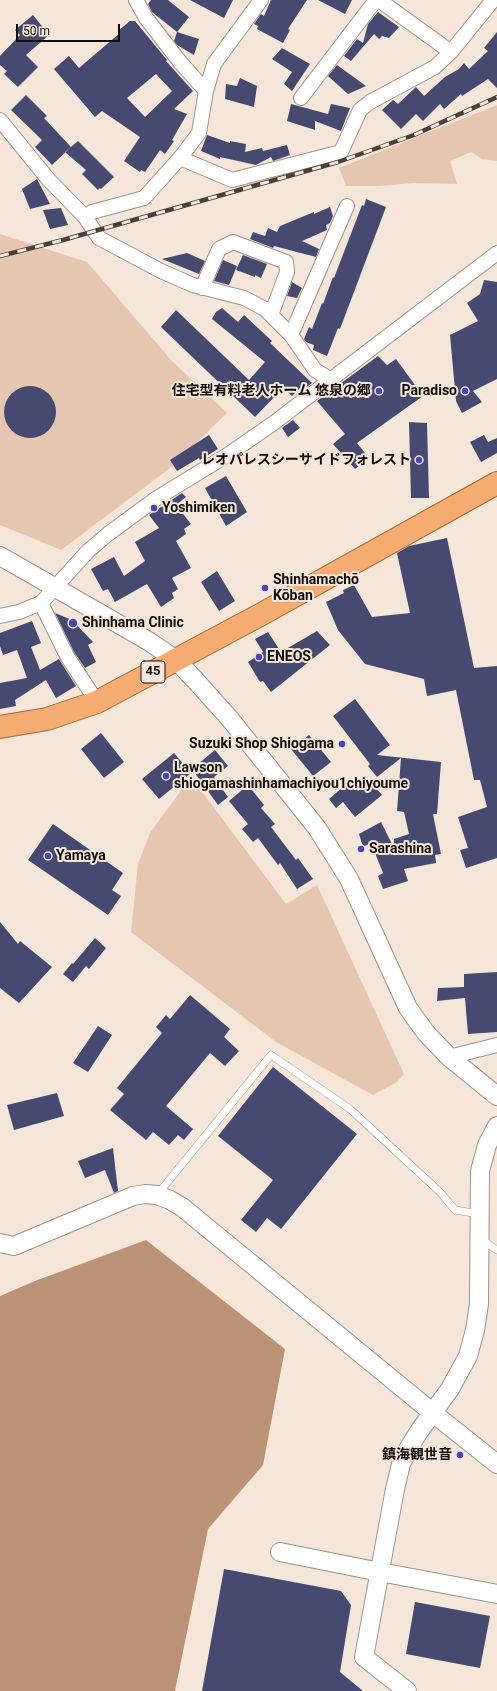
<!DOCTYPE html>
<meta charset="utf-8">
<style>
body{margin:0}
#map{position:relative;width:497px;height:1691px;overflow:hidden;background:#f5e6da;font-family:Roboto,sans-serif}
canvas{display:block}
.scale{position:absolute;left:16px;top:24px;width:104px;height:18px;box-sizing:border-box;border:2px solid #110c08;border-top:0;padding-left:5px;font-size:12px;line-height:14px;white-space:nowrap;color:#110c08;-webkit-text-stroke:3px #f5e6da;paint-order:stroke}
</style>
<div id="map">
<canvas width="497" height="1691"></canvas>
<div class="scale">50 m</div>
</div>
<script>
const ctx = document.querySelector('canvas').getContext('2d');
ctx.lineJoin = 'round';
function fill(path, color) {
  ctx.fillStyle = color;
  ctx.fill(path, 'evenodd');
}
function toPath(rows) {
  const path = new Path2D();
  for (const r of rows) {
    if (r.length === 3) {
      path.moveTo(r[0] + r[2], r[1]);
      path.arc(r[0], r[1], r[2], 0, 2 * Math.PI);
      continue;
    }
    path.moveTo(r[0], r[1]);
    for (let i = 2; i < r.length; i += 2) path.lineTo(r[i], r[i + 1]);
  }
  return path;
}
function trace(path, color, width, dash) {
  ctx.strokeStyle = color;
  ctx.lineWidth = width;
  ctx.lineCap = dash ? 'butt' : 'round';
  ctx.setLineDash(dash || []);
  ctx.stroke(path);
}
function label(font, color, halo, rows, align = 'center') {
  ctx.font = font + ' Roboto,"Noto Sans JP",sans-serif';
  ctx.lineWidth = 4;
  ctx.setLineDash([]);
  ctx.textBaseline = 'middle';
  ctx.strokeStyle = halo;
  ctx.fillStyle = color;
  for (const [text, x, y, turn = 0] of rows) {
    ctx.save();
    ctx.translate(x, y);
    ctx.rotate((+turn || 0) * Math.PI / 180);
    ctx.textAlign = isNaN(turn) ? turn : align;
    if (halo) ctx.strokeText(text, 0, 0);
    ctx.fillText(text, 0, 0);
    ctx.restore();
  }
}
fill(toPath([
 [497,105,497,161,482,159,471,152,450,161,457,184,413,183,379,186,346,186,339,168],
 [0,234,87,262,171,360,227,413,174,465,61,550,0,525],
 [191,777,286,904,317,885,404,1074,397,1082,373,1095,276,1042,131,932,138,864,150,833]
]), '#e5c7b1');
fill(toPath([
 [146,1240,285,1349,263,1465,208,1529,175,1691,0,1691,0,1296,35,1281]
]), '#bb9275');
fill(toPath([
 [151,0,168,0,189,17,177,32,152,12,148,4],
 [190,0,233,0,224,18],
 [271,0,307,0,288,29,290,30,283,43,257,29,258,26,254,24,261,14,264,16],
 [318,0,352,0,345,14],
 [378,12,399,27,389,38,382,36,379,39,374,34,351,61,344,56,357,39,363,43,368,24],
 [33,15,49,35,26,55,38,67,18,87,4,74,7,71,0,65,0,56,20,35,15,30],
 [130,21,135,21,167,60,166,61,193,91,174,109,187,114,172,140,174,141,165,154,160,150,145,172,141,170,140,172,124,161,140,137,102,111,95,117,54,69,69,56,79,68,120,33,118,31],
 [156,74,172,91,145,117,127,98],
 [177,32,199,39,194,55,177,45,174,41],
 [497,32,497,88,488,79,462,96,461,94,444,109,440,104,423,121,416,114,401,129,382,110,393,100,398,104,416,87,424,96,445,77,459,69,464,63,469,69,488,51,484,48],
 [282,48,310,64,292,91,284,84,292,72,272,59],
 [337,65,366,86,348,94,328,76],
 [240,78,257,86,254,107,225,99,226,84,237,86],
 [26,95,47,116,44,118,71,147,52,165,35,147,42,140,11,110],
 [291,104,328,114,331,104,350,108,341,131,315,121,315,130,287,121],
 [207,135,230,143,230,141,246,144,245,152,262,148,263,151,287,145,290,155,273,161,271,157,256,165,220,157,220,159,201,151],
 [78,141,114,177,101,189,100,188,98,190,82,174,86,170,65,152],
 [37,179,50,204,30,209,22,189],
 [366,199,386,207,340,329,338,328,327,356,313,350,314,345,306,342,304,339,309,327,312,329,322,303,323,304,333,277,334,278,362,205,364,206],
 [330,207,333,216,330,223,326,225,327,230,302,241,319,249,316,257,274,246,273,248,250,239,253,232,265,236,268,228,277,232,280,226,314,212,314,214],
 [61,208,68,225,50,229,43,210],
 [187,253,205,261,199,274,162,259],
 [243,255,267,264,261,278,255,275,255,277,236,270],
 [223,260,237,266,229,285,214,281],
 [484,280,497,282,497,379,473,391,482,402,462,413,456,401,450,335,478,321,467,303,480,294],
 [292,282,302,288,297,298,287,296],
 [222,308,238,322,244,315,272,341,270,343,312,383,305,388,303,385,292,396,283,388,255,417,161,327,176,310,249,380,265,362,212,319,216,312],
 [378,356,387,365,396,359,423,396,357,443,369,458,355,469,333,444,345,434,317,401],
 [30,412,26],
 [293,420,300,428,288,437,282,428],
 [409,422,427,423,429,498,411,498],
 [209,435,218,449,200,460,199,458,177,471,170,460],
 [484,435,488,442,497,438,497,453,481,462,470,442],
 [226,476,247,512,226,526,205,488],
 [182,493,186,497,176,505,191,524,184,529,186,534,176,541,191,568,172,578,178,589,172,593,174,598,161,607,147,584,115,602,108,589,103,591,91,569,114,557,124,576,145,561,135,542,159,528,149,515],
 [447,538,474,668,497,666,497,858,466,868,460,850,468,848,458,817,487,807,480,780,474,780,456,690,427,696,424,679,365,664,338,630,326,602,344,593,343,590,354,585,372,617,410,613,397,553,409,546],
 [217,571,235,601,219,611,201,582],
 [55,613,72,620,93,642,88,645,96,662,85,668,74,652],
 [32,621,41,643,31,647,40,670,59,659,76,686,56,698,46,680,15,700,16,706,0,709,0,683,27,678,17,650,3,655,0,646,0,633],
 [317,631,330,645,271,692,263,681,260,682,248,662,263,652,255,639,268,632,281,652],
 [355,699,390,745,377,755,441,762,437,814,433,814,441,854,435,855,436,863,404,869,408,881,383,889,378,876,383,873,371,843,363,847,359,834,381,822,394,848,394,839,409,834,404,812,397,811,401,758,377,777,368,766,370,764,333,716],
 [101,733,124,762,104,778,81,749],
 [309,735,331,762,313,776,291,749],
 [215,750,228,766,214,777,228,797,218,805,192,769],
 [174,753,191,773,159,799,142,779],
 [350,781,358,791,370,781,382,795,355,817,343,802,336,808,329,799],
 [248,785,264,805,261,808,275,824,271,827,296,860,298,858,313,879,297,889,280,863,278,865,258,838,253,842,242,829,248,824,229,801],
 [53,824,123,873,112,890,121,896,108,915,28,860],
 [0,922,18,944,20,941,52,967,19,1003,0,988],
 [95,938,106,948,89,969,86,966,73,982,63,974,72,963,73,964],
 [497,972,497,1032,468,1034,465,998,437,1001,438,988,464,987,464,974],
 [190,995,230,1029,224,1037,239,1051,225,1066,210,1053,166,1106,193,1129,184,1140,178,1135,169,1145,153,1132,146,1140,110,1110,124,1094,117,1088,162,1033,156,1027,166,1015,170,1019],
 [98,1026,112,1035,88,1072,73,1063],
 [273,1067,357,1134,281,1229,267,1218,256,1232,241,1220,273,1180,218,1136],
 [57,1093,64,1116,14,1130,7,1105],
 [113,1148,118,1191,114,1193,105,1170,85,1178,78,1161],
 [224,1569,341,1591,351,1605,340,1672,363,1691,202,1691],
 [415,1602,490,1616,480,1668,406,1654]
]), '#464970');
const service = toPath([
 [157,1195,271,1055,350,1109,440,1192,455,1210,479,1214],
 [481,1239,497,1250]
]);
const minor = toPath([
 [136,0,146,18,180,62,206,91],
 [379,0,451,52],
 [301,98,376,0],
 [0,120,48,179,85,217,99,238,161,271,193,285,244,298,265,309,291,335,315,370,331,380],
 [180,158,232,180,341,152,360,110,370,102,435,67,451,52,493,0],
 [85,217,92,212,144,198,180,158,199,133,206,91,214,64,261,0],
 [202,288,219,249,233,242,286,262,287,272,271,315],
 [291,335,347,206],
 [41,603,67,656,97,702],
 [0,616,19,612,41,603,88,551,108,534,157,498,229,454,275,422,497,253],
 [449,1057,497,1045]
]);
const tertiary = toPath([
 [0,556,150,642,176,660,195,680,230,719,317,828,349,879,408,1008,426,1033,449,1057,497,1096],
 [0,1243,14,1246,133,1196,145,1194,157,1195,170,1200,182,1207,433,1413,497,1464],
 [280,1552,380,1572,497,1594],
 [407,1691,364,1657,395,1489,401,1464,408,1449,420,1430,450,1389,468,1356,475,1330,479,1304,480,1171,487,1145,497,1126]
]);
const trunk = toPath([
 [0,727,47,719,97,702,260,615,497,483]
]);
trace(service, '#a09187', 8);
trace(minor, '#a09187', 16);
trace(tertiary, '#a09187', 20);
trace(trunk, '#a36634', 24);
trace(service, '#fff', 7);
trace(minor, '#fff', 14);
trace(tertiary, '#fff', 18);
trace(trunk, '#f4ac70', 22);
const rail = toPath([
 [0,256,63,240,338,162,414,135,497,97]
]);
trace(rail, '#48403a', 4.5);
trace(rail, '#f5e6da', 3, [9]);
for (const [x, y, r, color] of [
 [379,391,4,"#4a44ba"],
 [465,391,4,"#4a44ba"],
 [419,460,4,"#4a44ba"],
 [154,508,4,"#4a44ba"],
 [265,588,4,"#4a44ba"],
 [73,623,5,"#4a44ba"],
 [259,657,4,"#4a44ba"],
 [342,744,4,"#4a44ba"],
 [166,776,4,"#4a44ba"],
 [361,849,4,"#4a44ba"],
 [48,856,4,"#4a44ba"],
 [460,1455,4,"#4a44ba"]
]) {
  const dot = new Path2D();
  dot.arc(x, y, r, 0, 2 * Math.PI);
  ctx.fillStyle = color;
  ctx.fill(dot);
  trace(dot, '#f5e6da', 1.5);
}
for (const [x, y, w] of [
 [153,672,24]
]) {
  const box = new Path2D();
  box.roundRect(x - w / 2, y - 11, w, 22, 3);
  ctx.fillStyle = '#f5e6da';
  ctx.fill(box);
  trace(box, '#110c08', 1);
}
label('bold 13px', '#110c08', null, [
 ["45",153,672]
]);
label('bold 14px', '#110c08', '#f5e6da', [
 ["住宅型有料老人ホーム 悠泉の郷",371,391,"right"],
 ["Paradiso",457,391,"right"],
 ["レオパレスシーサイドフォレスト",411,460,"right"],
 ["Yoshimiken",162,508],
 ["Shinhamachō",273,580],
 ["Kōban",273,596],
 ["Shinhama Clinic",82,623],
 ["ENEOS",267,657],
 ["Suzuki Shop Shiogama",334,744,"right"],
 ["Lawson",174,768],
 ["shiogamashinhamachiyou1chiyoume",174,784],
 ["Sarashina",369,849],
 ["Yamaya",56,856],
 ["鎮海観世音",452,1455,"right"]
], 'left');
</script>
